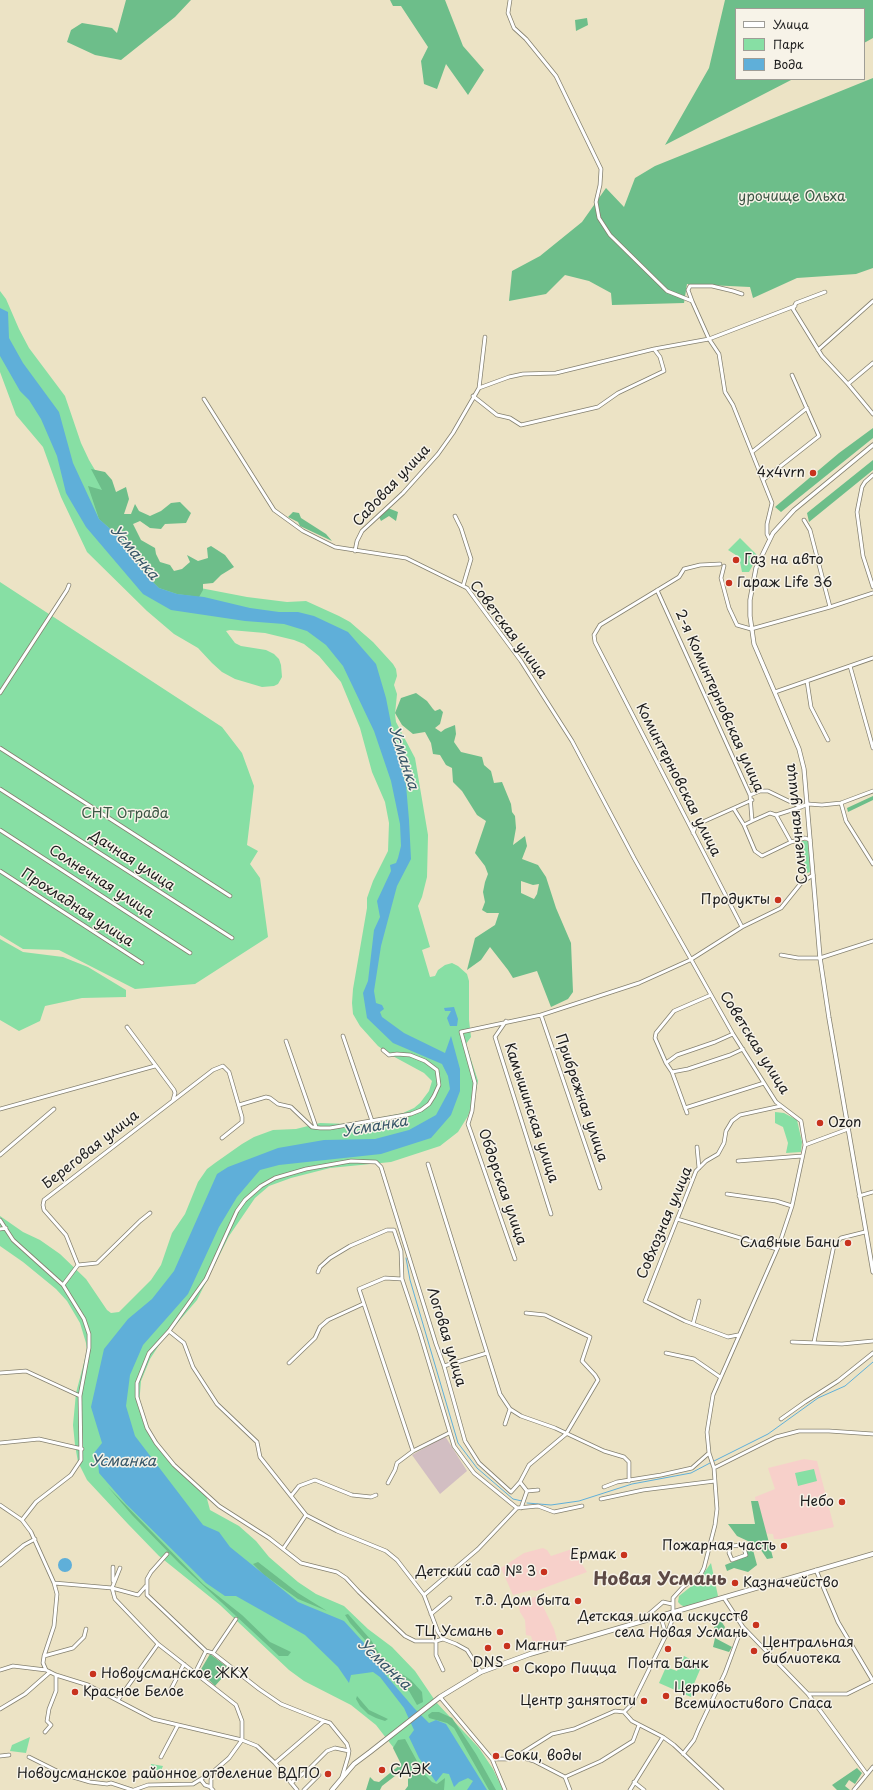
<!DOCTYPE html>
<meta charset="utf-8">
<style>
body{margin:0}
#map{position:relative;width:873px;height:1790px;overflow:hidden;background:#ece3c5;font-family:"Playpen Sans",sans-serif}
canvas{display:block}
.legend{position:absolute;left:735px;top:8px;width:130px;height:72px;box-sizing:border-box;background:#f7f3e8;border:1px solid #9f9d96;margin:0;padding:5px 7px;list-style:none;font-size:12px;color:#1c1c1c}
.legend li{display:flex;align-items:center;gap:8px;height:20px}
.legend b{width:20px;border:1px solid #9f9d96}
</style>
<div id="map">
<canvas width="873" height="1790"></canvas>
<ul class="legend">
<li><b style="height:5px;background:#fff"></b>Улица</li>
<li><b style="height:11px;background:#87dfa4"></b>Парк</li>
<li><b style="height:11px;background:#5fafd9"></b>Вода</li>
</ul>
</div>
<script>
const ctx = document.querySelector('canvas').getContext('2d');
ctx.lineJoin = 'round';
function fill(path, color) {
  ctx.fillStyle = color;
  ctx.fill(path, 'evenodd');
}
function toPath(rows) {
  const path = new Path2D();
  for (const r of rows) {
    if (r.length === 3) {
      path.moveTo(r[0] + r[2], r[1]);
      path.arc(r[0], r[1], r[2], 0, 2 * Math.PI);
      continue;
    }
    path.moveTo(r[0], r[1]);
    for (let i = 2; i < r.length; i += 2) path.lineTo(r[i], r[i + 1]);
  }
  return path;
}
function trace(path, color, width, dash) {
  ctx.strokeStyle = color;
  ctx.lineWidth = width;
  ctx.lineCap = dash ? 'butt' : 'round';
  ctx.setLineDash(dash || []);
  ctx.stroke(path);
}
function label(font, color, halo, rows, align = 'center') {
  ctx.font = font + ' "Playpen Sans",sans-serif';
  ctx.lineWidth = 3;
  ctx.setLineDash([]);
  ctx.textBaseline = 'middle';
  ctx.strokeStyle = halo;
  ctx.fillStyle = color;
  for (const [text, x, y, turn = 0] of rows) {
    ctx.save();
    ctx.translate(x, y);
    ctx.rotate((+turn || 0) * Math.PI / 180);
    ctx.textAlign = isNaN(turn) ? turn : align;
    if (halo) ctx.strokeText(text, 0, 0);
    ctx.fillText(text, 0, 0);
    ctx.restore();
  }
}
fill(toPath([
 [804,1459,817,1461,834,1527,781,1539,774,1539,773,1534,761,1533,755,1497,775,1489,768,1468],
 [543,1548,547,1550,551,1556,572,1549,587,1572,536,1591,532,1590,513,1595,501,1568,524,1553],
 [538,1596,554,1629,557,1640,534,1646,531,1636,526,1635,525,1620,520,1612,518,1602]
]), '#f7d0ca');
fill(toPath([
 [445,1436,467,1471,440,1494,412,1455]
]), '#d2bec2');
fill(toPath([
 [0,291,6,299,19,329,29,348,65,396,81,443,89,460,144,552,195,587,247,597,287,602,306,601,339,616,350,622,373,642,393,664,396,669,397,676,394,685,397,694,395,714,396,722,415,758,428,835,427,877,422,897,418,906,430,947,422,950,430,977,435,976,438,970,445,965,452,963,458,966,467,974,469,981,469,1020,471,1037,466,1044,478,1081,475,1096,468,1116,458,1132,440,1146,391,1162,330,1168,291,1178,269,1186,255,1198,229,1236,197,1300,161,1342,150,1359,141,1381,139,1405,144,1421,158,1447,178,1471,200,1489,206,1495,210,1510,239,1526,256,1541,269,1557,298,1582,316,1594,344,1606,368,1629,392,1647,415,1671,436,1702,479,1748,493,1769,503,1790,438,1790,400,1756,376,1725,351,1705,304,1681,289,1670,220,1605,159,1556,128,1524,87,1480,78,1462,75,1445,73,1425,76,1393,87,1351,86,1343,80,1323,67,1301,56,1289,23,1262,0,1246,0,1216,23,1232,40,1240,60,1254,86,1279,107,1310,111,1313,119,1312,151,1280,161,1265,172,1233,185,1214,198,1182,207,1169,215,1163,242,1144,254,1137,273,1130,296,1129,320,1123,348,1124,403,1113,414,1108,420,1103,429,1091,432,1081,424,1073,389,1054,378,1046,360,1026,353,1014,352,1003,353,989,367,908,367,898,373,881,388,851,389,823,385,802,372,772,360,728,341,682,319,656,304,644,294,640,265,633,230,630,226,631,235,643,241,646,266,650,274,654,279,659,281,665,282,677,278,684,274,686,262,687,235,679,222,672,212,663,198,648,174,634,147,611,87,552,61,497,43,447,16,415,0,372],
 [740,538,758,556,749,572,742,572,739,557,728,550],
 [0,582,222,727,242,753,254,786,247,845,258,851,250,864,260,878,268,937,195,984,135,989,59,950,23,949,0,935],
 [802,841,808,841,810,872,807,873,798,843],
 [0,939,23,952,63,957,88,967,126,990,126,997,82,998,45,1006,40,1021,19,1031,0,1020],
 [775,1112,784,1113,797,1120,802,1142,801,1152,786,1153,788,1143,783,1127,775,1123],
 [814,1469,817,1481,798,1486,795,1473],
 [711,1563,718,1596,717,1597,685,1607,681,1605,678,1602,679,1596,698,1581],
 [684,1656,702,1665,693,1686,696,1688,691,1697,659,1683,666,1667,677,1671],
 [30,1737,26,1753,10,1751,12,1745],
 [151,1764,163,1766,157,1780,150,1777]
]), '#87dfa4');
fill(toPath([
 [126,0,191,0,175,17,121,60,95,55,67,42,71,30,82,23,112,28,117,33],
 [390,0,445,0,463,46,484,70,468,95,446,64,437,89,424,84,421,61,428,47,401,6,393,6],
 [725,0,873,0,873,38,864,43,864,9,736,9,736,79,793,79,665,145,709,68],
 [587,18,588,25,576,31,575,20],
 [873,78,873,268,856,274,797,278,753,298,750,287,687,284,684,303,612,305,611,293,589,281,565,275,546,294,509,301,512,271,540,256,582,222,606,188,624,207,635,178,655,166],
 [873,428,873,438,781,512,775,507,839,453],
 [873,460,873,470,809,522,807,513],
 [91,469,105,472,112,480,116,492,126,487,129,499,124,514,131,514,135,504,139,511,150,516,161,511,171,503,180,502,191,513,186,523,165,524,161,529,150,528,140,521,133,524,141,540,155,548,156,554,160,562,170,565,174,571,182,569,190,562,187,555,198,561,208,558,207,548,211,546,225,555,234,567,221,575,213,583,203,584,203,590,199,597,177,594,159,588,144,573,123,540,99,519,88,486,102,490],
 [388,508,398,512,396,521,389,516,381,521,379,517],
 [293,512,299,513,301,518,326,534,332,541,300,526,298,522,288,517],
 [416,693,427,701,433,709,435,711,440,709,443,712,440,724,435,728,441,732,445,729,455,725,456,734,454,742,461,752,482,757,484,765,491,771,494,783,502,782,511,804,512,812,515,816,516,828,513,845,525,836,527,846,522,859,538,865,546,877,556,908,571,943,573,992,568,999,551,1007,537,971,513,978,508,970,490,947,481,960,467,970,475,938,495,925,499,913,487,913,482,910,485,902,483,892,485,882,488,874,485,866,475,853,486,821,477,815,462,791,453,782,452,768,446,765,440,755,433,754,431,743,425,732,413,734,402,725,395,713,401,698],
 [521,881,533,885,539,884,537,894,534,899,521,893],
 [873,796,873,800,848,812,847,808],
 [108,1487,203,1584,242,1615,270,1642,291,1652,288,1656,279,1656,179,1563,132,1515],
 [751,1501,758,1501,773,1558,767,1559,759,1547,753,1550,757,1565,748,1572,734,1568,727,1571,725,1565,747,1556,747,1551,750,1548,750,1542,737,1536,728,1524,755,1524],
 [258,1562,298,1593,327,1611,298,1599,264,1575,253,1564],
 [348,1614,371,1640,379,1653,399,1672,411,1680,422,1692,423,1702,417,1705,409,1691,399,1686,389,1675,379,1656,350,1623,345,1615],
 [721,1621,725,1627,721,1637,716,1634,714,1627],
 [715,1638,732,1647,729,1652,713,1647],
 [210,1654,230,1669,215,1686,200,1671],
 [357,1696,369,1710,388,1719,385,1721,376,1718,368,1714,360,1706,356,1699],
 [432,1712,439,1712,452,1718,476,1754,496,1790,489,1790,454,1728,447,1723,429,1718,428,1715],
 [405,1739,424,1774,432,1782,437,1784,445,1778,444,1790,405,1790,408,1786,408,1779,411,1777,404,1769,382,1786,380,1790,366,1790,370,1777,374,1781,379,1782,401,1764,393,1748,398,1740],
 [857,1768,862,1773,855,1784,849,1780,845,1786,850,1790,837,1790,832,1785]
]), '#6dbe8a');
fill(toPath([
 [0,308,8,312,9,338,23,363,59,412,73,463,99,519,123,540,144,573,159,588,177,594,204,597,250,608,279,612,298,612,314,616,348,632,376,664,386,698,397,754,406,785,409,820,411,859,397,886,381,946,374,991,376,1003,382,1005,384,1009,380,1012,382,1017,404,1033,445,1053,451,1036,460,1069,460,1091,451,1115,431,1138,381,1154,279,1165,260,1170,237,1197,219,1227,188,1294,143,1345,130,1375,126,1406,135,1436,203,1525,219,1532,230,1547,298,1602,344,1621,376,1656,384,1673,414,1708,429,1723,436,1720,446,1724,487,1790,467,1790,473,1781,468,1778,459,1782,454,1787,449,1774,443,1773,436,1782,419,1758,409,1737,414,1730,404,1708,380,1677,373,1672,351,1675,349,1683,338,1667,305,1635,236,1596,225,1596,206,1583,126,1504,99,1473,98,1462,94,1453,102,1443,91,1407,104,1349,128,1319,152,1299,174,1271,217,1174,228,1167,278,1148,324,1140,375,1139,409,1130,436,1115,450,1089,448,1076,442,1064,393,1043,367,1018,363,993,368,981,374,930,380,917,377,901,391,871,390,865,396,863,398,858,401,846,400,824,391,781,374,731,343,666,326,645,307,631,284,624,245,621,171,610,143,594,86,527,66,493,57,456,41,419,29,400,20,391,0,356],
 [454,1007,458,1019,457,1026,450,1026,447,1018,451,1011,445,1011,444,1008],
 [65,1565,7]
]), '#5fafd9');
trace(toPath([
 [406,1258,410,1280,458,1443,477,1468,513,1499,522,1501],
 [714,1461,768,1434,818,1398,845,1386,873,1362],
 [527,1503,551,1505,579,1501,632,1484,691,1473,710,1463]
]), '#5fafd9', 1);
const minor = toPath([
 [510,0,508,13,514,28,526,39,556,76,601,169,600,185,596,202,599,218,610,235,667,291,692,301,709,339,719,354,725,392,733,405,772,503,767,524,767,534,769,538],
 [825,292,796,303,793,309,822,356,848,384,873,414],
 [692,301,688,290,690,286,712,286,733,291,742,294],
 [818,350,873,301],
 [848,384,873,363],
 [479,388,509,377,523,374,556,373,654,349],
 [473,396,497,415,510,418,521,425,598,407,618,393,664,371,660,357,654,349,709,339,795,306],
 [204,399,274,510,303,531,335,547,406,558,467,588,521,661,572,741,634,858,733,1034,776,1102,801,1121,805,1145,792,1206,779,1245,713,1395,707,1432,709,1453,714,1468,717,1509,715,1525,704,1568,701,1574,683,1587,673,1598,673,1618,668,1631,632,1704,624,1712],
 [752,452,807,408],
 [873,475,865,482,862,487,857,512,863,556,873,587],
 [763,480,819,436,792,375],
 [455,516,461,528,471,559,463,586],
 [804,520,810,530,830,607],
 [355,551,357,541,362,531,403,493,438,454,453,433,479,388,485,337],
 [720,564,700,565,684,569,679,577,600,625,594,635,595,642,742,927],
 [724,566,721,578,729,608,737,625,751,629,830,607,873,593],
 [657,590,750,795,752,821,744,825,755,851,762,856,791,842,805,838,810,840],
 [850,666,873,748],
 [807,681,811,707,828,740],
 [775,692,873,658],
 [0,693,67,590,69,585],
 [0,748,230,896],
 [0,789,232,938],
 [750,795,760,791,768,791,801,807,808,804,822,805,841,803,873,791],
 [841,803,846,821,873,864],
 [734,809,744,825],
 [776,815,791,842],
 [752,821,770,813,776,815,801,807],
 [0,830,190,953],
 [693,833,696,825,752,800],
 [0,871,142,963],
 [781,955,798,958,820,958,873,941],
 [541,1015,600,1188],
 [506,1021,495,1037,551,1214],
 [127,1027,174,1090,175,1093,173,1100],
 [343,1036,372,1121],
 [286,1041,316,1127],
 [666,1063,655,1038,656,1033,674,1011,711,995],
 [672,1072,688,1069,730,1055,743,1049],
 [239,1105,266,1097,270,1098,278,1104,291,1107,312,1127,320,1128,330,1128,411,1114,421,1110,429,1104,434,1096,439,1085,437,1070,425,1061,410,1055,397,1054,389,1055,383,1050],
 [685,1108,764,1083],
 [0,1109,155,1066],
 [687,1113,672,1072,666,1063,677,1055,715,1042,733,1034],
 [805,1145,848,1129],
 [697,1147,699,1168],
 [0,1155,54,1109],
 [738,1161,802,1156],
 [428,1164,500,1394,510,1409,521,1416,555,1428,604,1451,624,1457,629,1462,629,1481],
 [727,1194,776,1201,792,1206],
 [859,1196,873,1192],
 [677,1219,777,1249],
 [0,1220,13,1240,63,1285,84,1319,89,1334,89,1348,80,1396,81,1460,71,1475,36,1502,22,1520],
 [0,1229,6,1228],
 [515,1259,468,1124,472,1111,475,1083,461,1032,541,1015,639,983,690,960,742,927,781,908,802,882,813,875],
 [78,1265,66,1235,44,1210,43,1205,44,1200,213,1070,223,1066,229,1072,242,1117,242,1122,222,1138],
 [318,1272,320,1267,330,1258,350,1246,387,1230,394,1230,401,1251,402,1279,420,1333,454,1446,474,1473,517,1508,538,1506,554,1512,582,1506],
 [402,1279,385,1278,359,1289,413,1451],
 [63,1285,78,1265,97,1263,140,1221,150,1213],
 [693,1324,699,1301],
 [169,1331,184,1343,193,1367,217,1404,257,1442,260,1457,306,1515,337,1531,386,1551,397,1560,424,1595,438,1632,443,1639,456,1644,467,1650,481,1672],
 [738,1335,728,1337,685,1321,645,1301,696,1171,706,1161,718,1154,724,1143,726,1131,732,1121,740,1115,781,1106],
 [792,1342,842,1344,873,1341],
 [814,1342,834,1245,841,1238,865,1232],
 [666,1353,694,1359,720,1377],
 [289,1363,315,1338,320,1327,328,1320,363,1304],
 [444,1366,487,1353],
 [0,1373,26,1371,80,1396],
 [781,1419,805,1402,838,1381,873,1353],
 [505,1424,510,1409],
 [0,1443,39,1439,82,1449],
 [714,1468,776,1437,799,1431,829,1431,873,1434],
 [388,1483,395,1470,397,1463,413,1451,449,1433],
 [604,1487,617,1482,661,1475,692,1468,709,1453],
 [527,1491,538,1490],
 [291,1496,299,1486,315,1480,352,1495,371,1497,376,1495],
 [601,1499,643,1490,715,1481],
 [0,1505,22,1520,31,1532,54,1583,57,1594,54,1626,44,1656,43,1663,46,1670,56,1675,88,1685,153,1719,242,1740,257,1746,275,1763,297,1790],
 [521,1508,527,1491,520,1482,529,1465,566,1434,598,1380,595,1375,582,1361,590,1337,545,1315,526,1313],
 [711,1544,731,1546,729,1553,732,1560,746,1555,743,1545,731,1546],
 [283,1549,306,1515],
 [167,1554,151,1572,147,1579,147,1595,206,1651],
 [0,1565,24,1545,35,1539],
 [120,1568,112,1588,115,1599,158,1644,236,1705,242,1721,242,1740,229,1758,214,1771,211,1780,211,1788,213,1790],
 [816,1570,838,1622,873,1681],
 [113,1581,113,1567],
 [54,1583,112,1588,138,1595,146,1586],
 [424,1595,478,1549,517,1508],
 [724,1598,743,1627,808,1694,866,1773],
 [431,1614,450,1598],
 [656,1618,662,1621,666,1635],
 [641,1621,663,1602,672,1604],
 [443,1639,436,1641,415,1641,405,1636,359,1592,346,1578,337,1572,301,1563,269,1538,219,1506,174,1465,156,1443,147,1428,137,1397,137,1383,149,1353,169,1331,206,1279,237,1211,245,1200,261,1186,275,1178,306,1169,351,1161,376,1162,381,1167,436,1344,444,1366,465,1441,479,1463,511,1492,520,1482],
 [436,1641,436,1655,443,1670],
 [213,1653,236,1619],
 [44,1656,73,1648,84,1637,86,1629],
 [0,1670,13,1666,46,1670],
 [195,1673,206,1651,213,1653,259,1689,281,1704,324,1721],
 [169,1693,184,1664],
 [808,1694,847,1694,873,1681],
 [440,1697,492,1759,505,1790],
 [118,1700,158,1644],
 [0,1709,25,1694,50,1672],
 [624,1712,632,1721,663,1737,674,1745,722,1790],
 [45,1732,51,1725,47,1721,49,1709,56,1691,56,1675],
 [683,1754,694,1740,699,1728,725,1673,739,1635,743,1627],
 [0,1756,9,1755],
 [517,1756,534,1761,565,1777,601,1761,633,1741,639,1725],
 [29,1757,63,1774,90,1782,107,1784,111,1783,132,1790],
 [161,1757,178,1725],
 [492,1759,507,1759,517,1756,552,1734,574,1729,615,1711,624,1712],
 [275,1763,324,1721,330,1723,347,1744,349,1751,348,1757,342,1777],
 [565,1777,570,1790],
 [201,1780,205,1785,211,1787],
 [634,1782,644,1790],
 [291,1783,308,1770,327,1751,335,1748,349,1751],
 [134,1790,148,1785,193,1784,214,1771],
 [304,1790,319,1775],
 [630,1790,663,1737],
 [854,1790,873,1767]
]);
const tertiary = toPath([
 [873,445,794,510,773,533,756,568,750,600,750,616,754,644,799,749,804,769,820,958,829,1018,873,1272]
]);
const secondary = toPath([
 [332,1790,354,1764,370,1752,440,1697,481,1672,530,1654,873,1554]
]);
trace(minor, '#848070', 4.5);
trace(tertiary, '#848070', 5);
trace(secondary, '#848070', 5.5);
trace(minor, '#fff', 3);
trace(tertiary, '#fff', 3.5);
trace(secondary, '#fff', 4);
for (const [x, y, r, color] of [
 [813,473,4,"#c8321e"],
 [736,560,4,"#c8321e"],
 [729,583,4,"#c8321e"],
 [778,900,4,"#c8321e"],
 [820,1123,4,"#c8321e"],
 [848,1243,4,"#c8321e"],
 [842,1502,4,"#c8321e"],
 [784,1546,4,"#c8321e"],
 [624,1555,4,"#c8321e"],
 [544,1572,4,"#c8321e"],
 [735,1583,4,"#c8321e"],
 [578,1601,4,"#c8321e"],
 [756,1625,4,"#c8321e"],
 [500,1632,4,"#c8321e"],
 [507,1646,4,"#c8321e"],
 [488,1648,4,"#c8321e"],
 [668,1649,4,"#c8321e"],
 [754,1651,4,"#c8321e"],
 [516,1669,4,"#c8321e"],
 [93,1674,4,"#c8321e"],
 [75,1692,4,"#c8321e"],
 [666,1696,4,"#c8321e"],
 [644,1701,4,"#c8321e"],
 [496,1756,4,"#c8321e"],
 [382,1770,4,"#c8321e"],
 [328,1774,4,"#c8321e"]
]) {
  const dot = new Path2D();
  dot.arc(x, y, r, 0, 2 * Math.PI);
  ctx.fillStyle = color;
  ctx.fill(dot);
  trace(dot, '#f7f3e8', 1.5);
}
label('14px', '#3c5645', '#f7f3e8', [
 ["урочище Ольха",792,197],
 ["СНТ Отрада",125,814]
]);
label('14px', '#1c1c1c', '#f7f3e8', [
 ["4x4vrn",805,473],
 ["Газ на авто",744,560,"left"],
 ["Гараж Life 36",737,583,"left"],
 ["Продукты",770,900],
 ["Ozon",828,1123,"left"],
 ["Славные Бани",840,1243],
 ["Небо",834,1502],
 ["Пожарная часть",776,1546],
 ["Ермак",616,1555],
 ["Детский сад № 3",536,1572],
 ["Казначейство",743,1583,"left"],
 ["т.д. Дом быта",570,1601],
 ["Детская школа искусств",748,1617],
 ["села Новая Усмань",748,1633],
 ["ТЦ Усмань",492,1632],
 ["Центральная",762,1643,"left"],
 ["библиотека",762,1659,"left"],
 ["Магнит",515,1646,"left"],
 ["DNS",488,1663,"center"],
 ["Почта Банк",668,1664,"center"],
 ["Скоро Пицца",524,1669,"left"],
 ["Новоусманское ЖКХ",101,1674,"left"],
 ["Церковь",674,1688,"left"],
 ["Всемилостивого Спаса",674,1704,"left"],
 ["Красное Белое",83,1692,"left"],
 ["Центр занятости",636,1701],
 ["Соки, воды",504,1756,"left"],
 ["СДЭК",390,1770,"left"],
 ["Новоусманское районное отделение ВДПО",320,1774]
], 'right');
label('14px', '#1c1c1c', '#f7f3e8', [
 ["Садовая улица",392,486,-47],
 ["Советская улица",508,630,53],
 ["2-я Коминтерновская улица",719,701,66],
 ["Коминтерновская улица",678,780,63],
 ["Солнечная улица",797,824,-96],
 ["Дачная улица",132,861,33],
 ["Солнечная улица",101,882,33],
 ["Прохладная улица",77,908,33],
 ["Советская улица",754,1043,58],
 ["Прибрежная улица",581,1098,71],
 ["Камышинская улица",531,1113,72],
 ["Береговая улица",91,1150,-38],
 ["Обдорская улица",502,1187,71],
 ["Совхозная улица",665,1223,-67],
 ["Логовая улица",446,1337,73]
]);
label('italic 15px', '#375768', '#f7f3e8', [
 ["Усманка",134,553,50],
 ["Усманка",403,758,72],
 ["Усманка",375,1127,-10],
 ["Усманка",123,1462],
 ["Усманка",384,1665,43]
]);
label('bold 18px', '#5d4a46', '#f7f3e8', [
 ["Новая Усмань",660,1580]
]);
</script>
